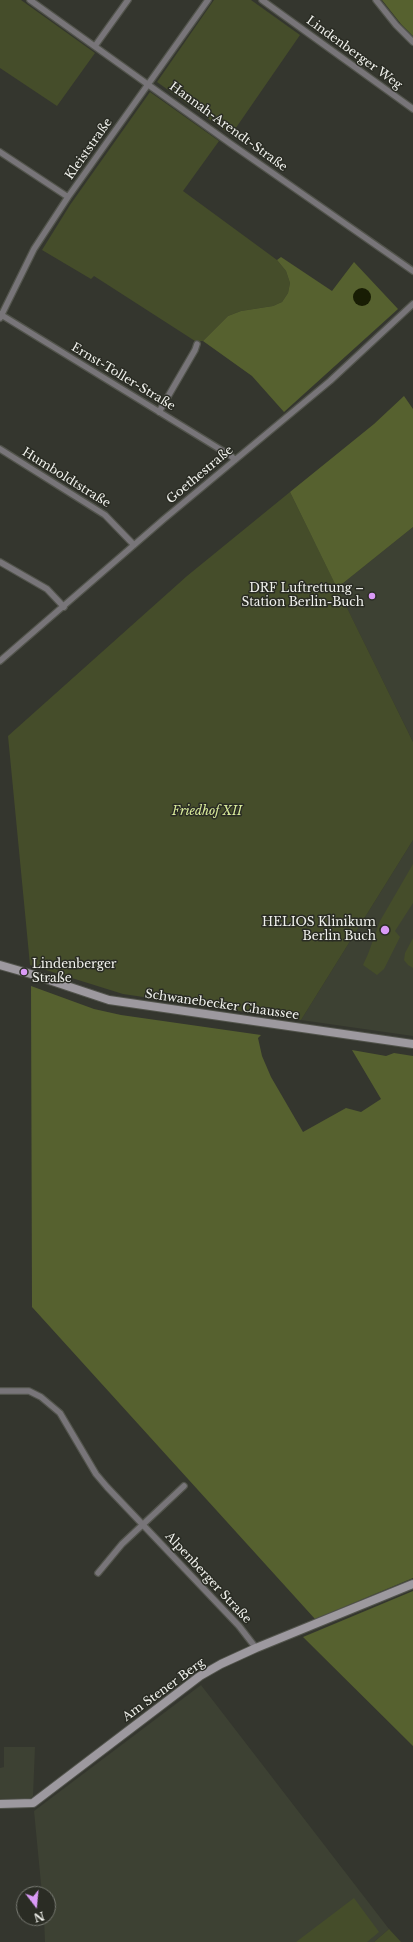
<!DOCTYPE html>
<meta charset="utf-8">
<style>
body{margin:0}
#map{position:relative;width:413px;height:1942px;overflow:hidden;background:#34362e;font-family:"Libre Baskerville",serif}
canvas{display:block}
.north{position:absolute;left:16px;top:1886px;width:40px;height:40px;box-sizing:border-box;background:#2a2c24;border:1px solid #797b74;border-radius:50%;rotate:164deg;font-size:11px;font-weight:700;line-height:16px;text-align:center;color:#f0f1ec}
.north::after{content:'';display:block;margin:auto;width:14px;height:18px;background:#da9af6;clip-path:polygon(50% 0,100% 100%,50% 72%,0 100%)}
</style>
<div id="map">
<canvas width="413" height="1942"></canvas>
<div class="north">N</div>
</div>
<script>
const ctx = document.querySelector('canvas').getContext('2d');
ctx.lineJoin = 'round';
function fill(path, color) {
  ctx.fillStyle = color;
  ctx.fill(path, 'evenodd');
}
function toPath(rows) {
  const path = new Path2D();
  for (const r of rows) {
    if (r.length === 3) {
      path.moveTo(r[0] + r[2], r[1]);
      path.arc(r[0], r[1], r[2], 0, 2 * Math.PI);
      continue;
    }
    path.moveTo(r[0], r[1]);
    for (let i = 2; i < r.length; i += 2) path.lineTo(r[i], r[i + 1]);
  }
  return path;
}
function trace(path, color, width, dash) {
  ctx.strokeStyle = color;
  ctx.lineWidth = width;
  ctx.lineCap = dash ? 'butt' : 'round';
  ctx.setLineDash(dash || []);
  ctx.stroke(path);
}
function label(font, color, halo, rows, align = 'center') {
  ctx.font = font + ' "Libre Baskerville",serif';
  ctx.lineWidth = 3;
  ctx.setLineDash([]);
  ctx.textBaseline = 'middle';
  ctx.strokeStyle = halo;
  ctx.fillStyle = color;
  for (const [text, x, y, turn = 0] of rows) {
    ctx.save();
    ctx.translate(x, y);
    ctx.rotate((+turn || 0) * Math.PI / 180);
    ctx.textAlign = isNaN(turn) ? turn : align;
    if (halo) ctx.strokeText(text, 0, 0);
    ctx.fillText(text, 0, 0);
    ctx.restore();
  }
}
fill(toPath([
 [413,527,413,742,337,588],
 [413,840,413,1036,301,1020],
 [201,1685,389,1929,374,1942,45,1942,44,1918,48,1918,48,1894,42,1894,34,1811],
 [4,1747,35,1747,33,1796,31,1798,0,1799,0,1768,4,1767]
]), '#3d4133');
fill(toPath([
 [0,0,21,0,95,53,57,106,0,68],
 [214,0,251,0,300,35,231,135,157,82],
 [150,92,219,141,183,191,277,260,286,271,290,283,288,293,282,302,273,306,241,311,228,316,203,341,195,341,94,276,91,279,42,250,70,205],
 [290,492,413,742,413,840,301,1020,123,994,30,965,8,736,187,576],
 [413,864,413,903,395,931,400,937,384,969,377,975,363,965,368,954,380,921],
 [413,938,413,968,408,965,404,960,405,953],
 [354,1898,379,1932,367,1942,296,1942],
 [389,1929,401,1942,374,1942]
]), '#454d2a');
fill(toPath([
 [382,0,413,0,413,36,401,24],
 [281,257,332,291,354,262,398,309,284,412,252,376,203,341,228,316,241,311,273,306,282,302,288,293,290,283,286,271,277,260],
 [404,396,413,409,413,527,337,588,290,492,374,424],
 [31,986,94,1009,121,1015,261,1035,258,1038,262,1056,271,1077,303,1132,346,1108,361,1112,381,1099,352,1050,386,1056,394,1053,413,1056,413,1578,315,1619,32,1307],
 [413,1591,413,1746,303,1637]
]), '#56612f');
fill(toPath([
 [362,297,9]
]), '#181d04');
const street = toPath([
 [30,0,231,144,413,271],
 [262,0,413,109],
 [376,0,396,25,413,42],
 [95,46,128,0],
 [0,152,68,197],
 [0,314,231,456,235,460],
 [0,318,34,249,68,197,208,0],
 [159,412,195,350,197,344],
 [0,449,105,515,134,545],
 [0,562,47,589,64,607],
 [0,661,164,519,330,381,413,304],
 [0,1391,29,1391,41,1397,60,1413,96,1474,107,1487,239,1626,256,1648],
 [98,1573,122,1544,184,1486]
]);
const secondary = toPath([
 [0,965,31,974,109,1000,413,1044],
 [0,1804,33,1803,200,1676,221,1664,256,1648,413,1584]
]);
trace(street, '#52544c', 8);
trace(secondary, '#52544c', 10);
trace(street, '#787579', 5.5);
trace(secondary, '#9d999f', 8);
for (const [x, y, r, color] of [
 [372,596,4,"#da9af6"],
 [385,930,5,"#da9af6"],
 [24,972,4,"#da9af6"]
]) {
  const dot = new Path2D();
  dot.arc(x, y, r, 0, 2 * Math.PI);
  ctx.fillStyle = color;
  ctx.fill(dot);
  trace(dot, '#2a2c24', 1.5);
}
label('12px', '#f0f1ec', '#2a2c24', [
 ["Lindenberger Weg",354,53,36],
 ["Hannah-Arendt-Straße",228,127,36],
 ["Kleiststraße",89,149,-55],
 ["Ernst-Toller-Straße",123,377,31],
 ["Goethestraße",200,475,-40],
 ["Humboldtstraße",66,478,32],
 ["Schwanebecker Chaussee",222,1005,8],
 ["Alpenberger Straße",208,1578,47],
 ["Am Stener Berg",164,1690,-36]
]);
label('12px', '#f0f1ec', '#2a2c24', [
 ["DRF Luftrettung –",364,589],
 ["Station Berlin-Buch",364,603],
 ["HELIOS Klinikum",376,923],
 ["Berlin Buch",376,937],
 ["Lindenberger",32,965,"left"],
 ["Straße",32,979,"left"]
], 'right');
label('italic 12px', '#daec9c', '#2a2c24', [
 ["Friedhof XII",207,812]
]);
</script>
